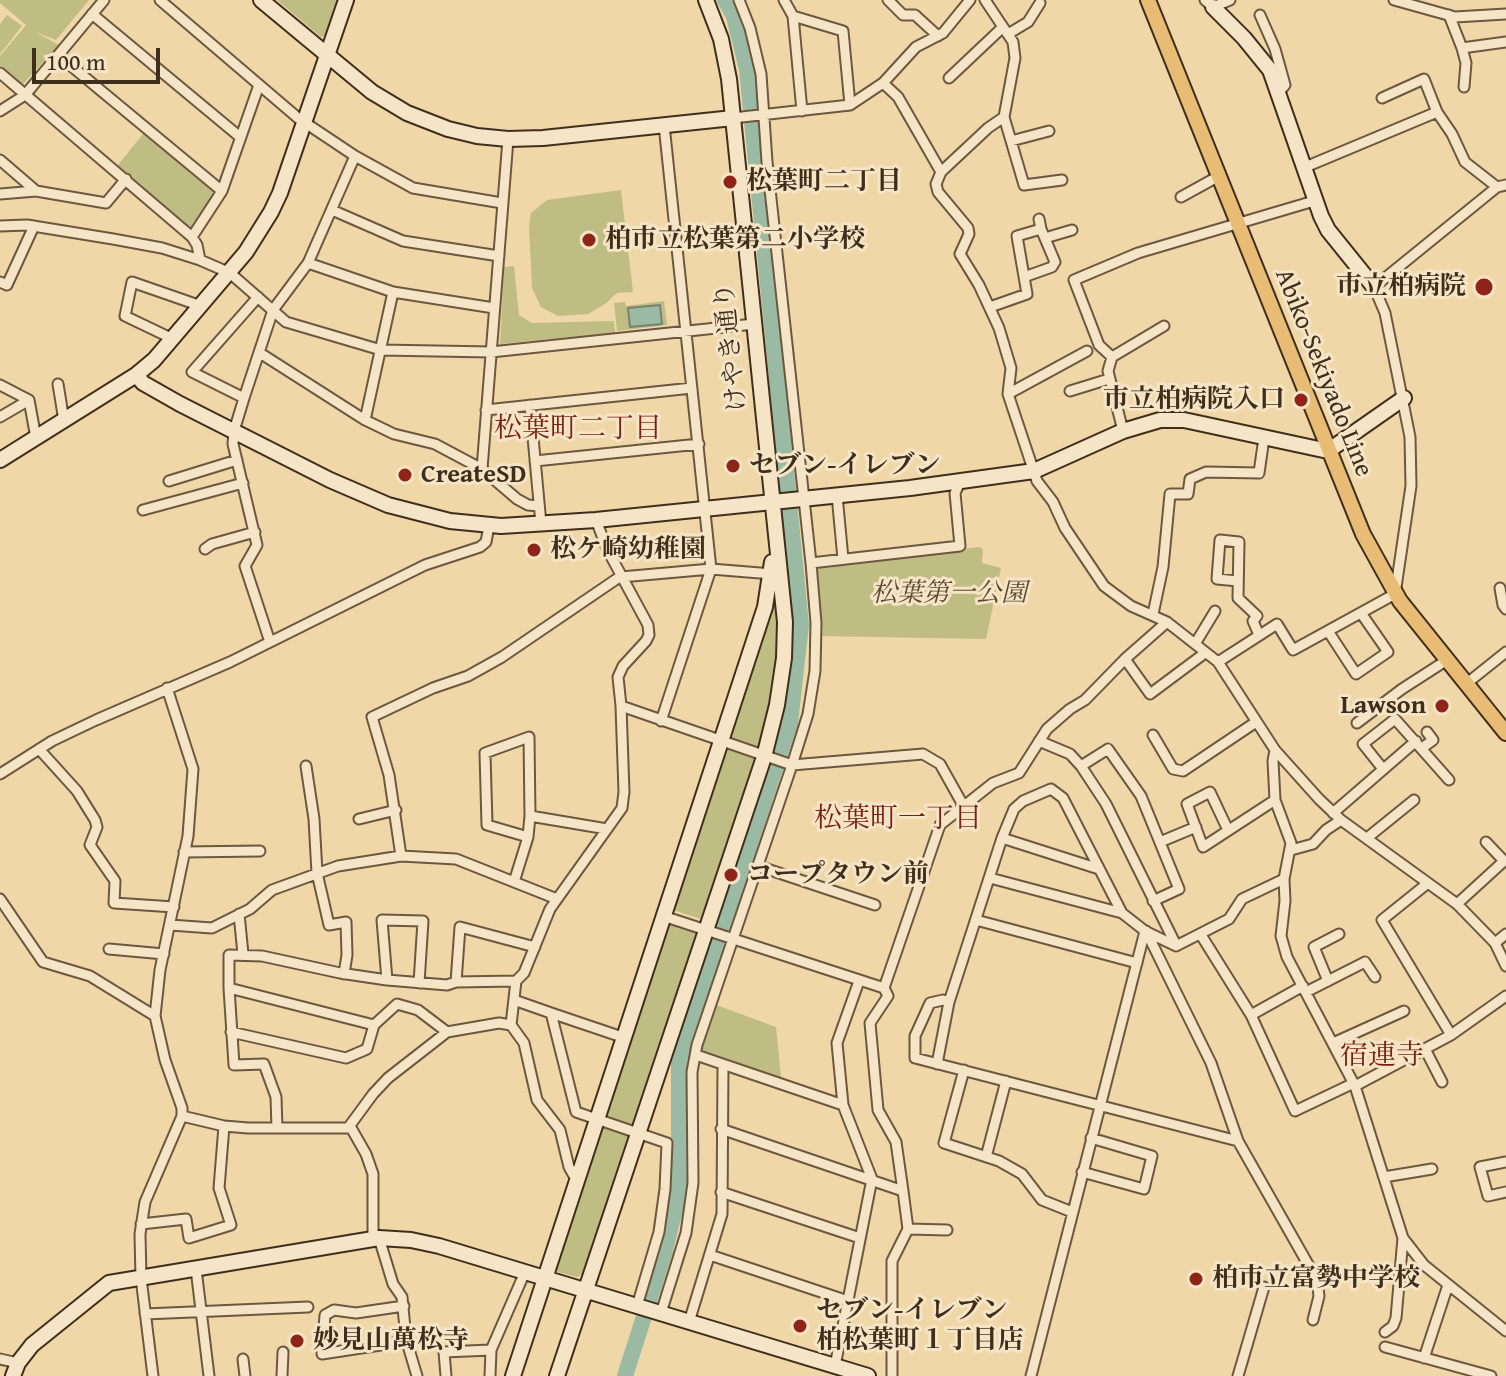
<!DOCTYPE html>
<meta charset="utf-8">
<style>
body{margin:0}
#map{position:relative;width:1506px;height:1376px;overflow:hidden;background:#f0d7a7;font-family:"Gentium Book Plus",serif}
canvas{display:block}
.scale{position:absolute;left:32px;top:48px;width:128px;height:36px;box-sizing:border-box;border:4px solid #402e1d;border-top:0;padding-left:10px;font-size:24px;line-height:28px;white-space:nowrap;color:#402e1d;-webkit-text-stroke:6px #f5e5c6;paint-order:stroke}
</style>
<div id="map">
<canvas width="1506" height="1376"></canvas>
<div class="scale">100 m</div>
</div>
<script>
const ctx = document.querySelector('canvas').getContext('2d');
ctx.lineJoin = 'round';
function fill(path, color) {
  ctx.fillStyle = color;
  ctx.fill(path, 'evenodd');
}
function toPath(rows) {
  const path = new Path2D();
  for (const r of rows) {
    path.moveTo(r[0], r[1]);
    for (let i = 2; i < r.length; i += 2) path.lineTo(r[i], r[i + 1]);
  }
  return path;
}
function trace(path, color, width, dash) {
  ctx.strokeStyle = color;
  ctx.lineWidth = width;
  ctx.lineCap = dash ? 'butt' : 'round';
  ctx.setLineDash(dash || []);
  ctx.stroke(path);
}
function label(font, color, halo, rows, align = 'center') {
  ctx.font = font + ' "Gentium Book Plus","Noto Serif JP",serif';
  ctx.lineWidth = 6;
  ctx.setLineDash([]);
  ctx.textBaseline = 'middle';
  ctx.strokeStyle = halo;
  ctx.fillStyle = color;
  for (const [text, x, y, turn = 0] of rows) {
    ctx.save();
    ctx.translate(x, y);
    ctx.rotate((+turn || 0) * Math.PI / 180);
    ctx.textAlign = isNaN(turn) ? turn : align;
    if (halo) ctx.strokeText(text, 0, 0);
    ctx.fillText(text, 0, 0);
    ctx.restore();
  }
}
fill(toPath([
 [0,0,89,0,56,40,35,32,59,45,23,84,0,65,0,56,26,25,0,3],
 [277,0,339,0,327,36,321,37],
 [7,15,22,26,0,54,0,24],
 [144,133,213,191,214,195,193,227,189,227,117,166],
 [621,190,633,292,617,293,605,304,588,314,558,316,541,307,532,288,529,227,531,213,547,200],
 [514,266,519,315,532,323,614,321,615,333,500,344,504,267],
 [664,301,667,325,617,331,614,303,625,302,626,306],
 [980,547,983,550,982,563,1001,568,986,639,818,636,814,565],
 [777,582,780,658,762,748,758,750,728,740],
 [725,747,756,758,757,761,704,919,701,919,673,910],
 [668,922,698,931,699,935,636,1124,632,1126,605,1117],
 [714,1004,776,1027,781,1077,779,1080,698,1052],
 [602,1124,629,1133,631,1137,585,1273,577,1277,558,1272,554,1263]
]), '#bfbd83');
const water = toPath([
 [660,305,662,324,630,327,628,308,660,305]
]);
fill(water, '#9bbaa3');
trace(water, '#77826d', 2);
trace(toPath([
 [625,1376,664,1254,679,1193,679,1060,790,723,801,625,747,69,734,16,725,0]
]), '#9bbaa3', 16);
const street = toPath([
 [160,0,298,118,355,156,308,263,273,310,244,398,192,372,258,297],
 [784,0,793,16,843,31,850,105],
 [888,0,903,15,915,15,938,36],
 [985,0,1013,42,1015,58,1004,117,988,128,941,172,936,184,938,192,968,228,969,234,960,254,979,285,999,328,1011,368,1008,394,1037,481,1053,502,1065,528,1104,586,1131,606,1167,622,1218,662,1275,750,1319,799,1341,820,1457,904,1495,943,1506,966],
 [1205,0,1213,7,1230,0],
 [1394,0,1455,17,1506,14],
 [92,14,240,137],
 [1260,15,1275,49,1285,85,1279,92],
 [1449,15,1462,48,1506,42],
 [793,16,802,111],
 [1008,34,1028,22,1040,3],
 [1462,48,1466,63,1464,87],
 [58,55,222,191],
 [0,73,192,237,222,191,259,85],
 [949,78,1003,27],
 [883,83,898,97,941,172],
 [1382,98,1424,79,1437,112,1452,134,1465,162,1497,187],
 [0,111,25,95,104,0],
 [1004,117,1024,185,1062,180],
 [733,118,850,105,883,83,916,47,943,33,970,0],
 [1011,141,1049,131],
 [355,156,413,188,502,203],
 [0,160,36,191],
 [1303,168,1437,112],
 [0,194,36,191,106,203,126,179],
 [1181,197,1219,176],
 [332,210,403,241,499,256],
 [0,226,27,225,113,239,162,248,200,260,230,273,286,322,381,350,491,352,754,324],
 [192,237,197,245,200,260],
 [1045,238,1072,230],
 [308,263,393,292,494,308],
 [1024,277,1052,267,1055,262,1041,229],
 [0,282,7,285,34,226],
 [990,307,1027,294,1017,236,1041,229,1039,219],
 [173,339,125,316,132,282,201,306],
 [260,353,365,420,394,434,435,444,482,469,517,499,528,505,539,506],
 [1112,357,1099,345,1074,280,1138,253,1314,201],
 [58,384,64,421],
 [0,385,29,400,36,438],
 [1070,391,1109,379],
 [1008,394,1087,351],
 [244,398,234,431,233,444,257,545,245,566,270,642],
 [530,405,541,524],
 [486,410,692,388],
 [0,417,29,400],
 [365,420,393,292],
 [1123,431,1108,371,1112,357,1164,326],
 [535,461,699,444],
 [482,469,508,139],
 [169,481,237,460],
 [837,495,843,559],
 [143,510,243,483],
 [596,520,607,549,648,625,649,635,646,641,623,666,618,677,621,706],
 [205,549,212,544,255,532],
 [811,563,960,546,955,493,960,482],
 [621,577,711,569,772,574],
 [1238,581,1217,579,1220,540,1239,542,1238,598,1257,616,1253,621,1259,635],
 [1500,588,1503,605,1506,609],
 [1153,614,1163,567,1170,494,1188,494,1190,479,1206,472,1259,473,1264,438],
 [1328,631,1356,674,1388,652,1361,613],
 [1195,644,1215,611],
 [1125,659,1150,694,1205,653],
 [1218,662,1277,624,1293,650,1395,594,1411,486,1410,437,1385,313,1374,287,1497,187,1506,185],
 [1466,684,1506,652],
 [661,721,711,569,664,125],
 [1357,723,1402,689,1447,660],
 [1153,735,1173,769,1183,771,1256,722],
 [1039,741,1070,754,1081,766,1106,804,1176,945],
 [1422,748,1433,740,1427,732],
 [39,749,77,791,95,820,97,827,90,845,115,881,114,903,174,907],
 [1275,750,1273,761,1275,800,1291,843,1284,879,1285,901,1281,936,1287,957,1355,1086,1403,1238,1424,1265,1506,1331],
 [306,766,314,819,317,873,329,925,346,922,347,955,344,974],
 [1081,766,1108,749,1141,796,1179,889,1153,901],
 [1383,769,1363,744,1395,719,1449,780],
 [0,774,52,741,96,720,230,662,425,565,480,547,486,542,489,526],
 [1333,813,1416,741],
 [359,819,396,810],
 [1228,830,1210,792,1187,804,1203,847,1275,800],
 [528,837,487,825,485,753,529,737,530,816,607,829],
 [1002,838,1099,869],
 [1367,838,1414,800],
 [1160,842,1196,827],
 [1291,850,1313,844,1326,830,1341,820],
 [184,852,260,851],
 [401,856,456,859,557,899],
 [758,866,875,905],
 [990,878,1122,913,1145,931,1176,946,1229,919,1242,899,1284,879],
 [514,882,528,837,530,816],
 [1428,883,1382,920,1451,1035],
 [0,899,43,962,90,976,155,1016],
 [1457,904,1504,861,1486,842],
 [239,914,243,954],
 [663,916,884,988,940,825,993,783,1019,773,1047,729,1070,709,1085,700,1125,659,1167,622],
 [976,920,1137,963],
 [170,925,212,928,250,909,272,890,338,866,401,856,389,775,372,717,433,688,468,676,502,657,621,576],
 [1146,931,1211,1063,1238,1141,1317,1280,1319,1296,1313,1320],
 [1201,935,1251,1015,1295,1111,1354,1083],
 [1495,943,1506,934],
 [109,949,164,954],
 [387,980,382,920,423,921,419,983],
 [1328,981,1314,947,1339,934],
 [456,982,460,927,535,947],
 [229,988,374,1025],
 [884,988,888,996,870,1023,878,1110,896,1142,903,1191],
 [1306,992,1365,962,1375,977],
 [514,1000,551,1013,576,1112,667,1143,665,1189,659,1232,637,1306],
 [949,1002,943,1000,930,1003,915,1036,915,1058,1238,1141],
 [551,1013,625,1038],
 [1251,1015,1303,986],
 [511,1025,524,1043,537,1100,560,1130,569,1167,577,1181],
 [231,1032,346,1058,367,1049,374,1025,397,1004,418,1010,447,1032],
 [1333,1043,1404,1011],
 [1425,1049,1442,1082],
 [696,1055,843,1105],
 [937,1064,949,1002,1002,838,1014,809,1023,801,1051,789,1063,798,1122,913],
 [964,1070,944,1143,999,1161,1022,1174,1042,1200,1072,1212],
 [1355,1086,1451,1035,1506,996],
 [182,1116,224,1126,248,1128,348,1128,373,1094,388,1078,447,1032,499,1023,511,1025,516,981,524,973,550,909,622,808,624,792,621,706,792,765,923,754,940,764,963,805],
 [350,1126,366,1154,373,1174,373,1239],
 [277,1128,276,1097,264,1064,234,1065,229,988,229,955,262,956,340,973,387,980,447,985,456,982,516,981],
 [721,1129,903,1191,908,1229],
 [986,1157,1006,1081],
 [1506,1162,1480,1167,1488,1196,1506,1192],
 [1082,1172,1144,1189,1152,1156,1091,1138],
 [1384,1177,1432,1169],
 [721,1192,860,1238],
 [141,1224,186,1219,189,1238,231,1225,219,1188,224,1126],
 [379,1238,393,1284,402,1297,406,1339,417,1376],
 [710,1255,848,1301],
 [196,1269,209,1376],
 [404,1306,356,1313,334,1310,325,1315,322,1354,407,1341],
 [661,1313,686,1233,693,1183,692,1072,697,1045,792,765,808,714,815,671,816,623,811,563,767,162,761,74,750,28,739,0],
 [145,1314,308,1307],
 [689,1322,722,1214,723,1065],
 [1385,1332,1393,1326,1396,1318,1403,1238],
 [1385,1347,1491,1376],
 [1424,1358,1448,1285],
 [0,1359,18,1363],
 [243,1359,245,1376],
 [835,1366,872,1179,843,1105,837,1043,859,981],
 [153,1376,141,1278,140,1234,145,1202,182,1116,182,1108,165,1060,155,1016,160,970,188,836,193,769,167,688],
 [282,1376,283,1352],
 [446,1376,444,1352,491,1350],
 [490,1376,491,1350,525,1272],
 [892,1376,892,1261,908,1229,947,1230],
 [1031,1376,1145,931],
 [1238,1376,1264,1287]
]);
const secondary = toPath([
 [261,0,372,92,407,113,448,129,477,136,508,139,543,138,733,118],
 [1213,7,1244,38,1270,70,1321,216,1328,230,1374,287],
 [136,375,143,383,180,404,330,480,388,505,450,521,501,526,596,520,910,488,1034,471,1123,431,1160,420,1184,420,1328,451,1404,398],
 [0,460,136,375,154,360,246,252,271,212,280,193,346,0],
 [13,1376,18,1363,32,1345,109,1283,379,1238,411,1240,439,1246,868,1376],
 [513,1376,765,607,772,562],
 [557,1376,764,757,777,705,784,658,785,622,729,79,721,39,706,0]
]);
const primary = toPath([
 [1148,0,1363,534,1400,601,1506,733]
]);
trace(street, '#6c5840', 13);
trace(secondary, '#402e1d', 18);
trace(primary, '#402e1d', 18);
trace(street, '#f5e5c6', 9);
trace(secondary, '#f5e5c6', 14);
trace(primary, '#e8bc74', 14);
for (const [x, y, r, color] of [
 [730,182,8,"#8f2418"],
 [589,240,8,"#8f2418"],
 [1484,287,10,"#8f2418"],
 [1301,400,8,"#8f2418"],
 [733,466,8,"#8f2418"],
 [405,475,8,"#8f2418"],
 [534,550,8,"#8f2418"],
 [1442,706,8,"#8f2418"],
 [731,875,8,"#8f2418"],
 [1196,1279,8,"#8f2418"],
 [800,1326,8,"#8f2418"],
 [297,1341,8,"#8f2418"]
]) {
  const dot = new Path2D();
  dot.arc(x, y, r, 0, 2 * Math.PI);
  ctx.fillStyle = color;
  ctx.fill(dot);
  trace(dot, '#f5e5c6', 3);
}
label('bold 26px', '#402e1d', '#f5e5c6', [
 ["松葉町二丁目",746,182],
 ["柏市立松葉第二小学校",605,240],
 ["市立柏病院",1466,287,"right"],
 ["市立柏病院入口",1285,400,"right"],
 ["セブン-イレブン",749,466],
 ["CreateSD",421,475],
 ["松ケ崎幼稚園",550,550],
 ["Lawson",1426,706,"right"],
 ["コープタウン前",747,875],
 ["柏市立富勢中学校",1212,1279],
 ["セブン-イレブン",816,1311],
 ["柏松葉町１丁目店",816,1341],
 ["妙見山萬松寺",313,1341]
], 'left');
label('26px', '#402e1d', '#f5e5c6', [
 ["けやき通り",732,347,-96],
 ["Abiko-Sekiyado Line",1323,373,68]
]);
label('italic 26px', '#594b31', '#f5e5c6', [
 ["松葉第一公園",949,594]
]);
label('28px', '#7a1f14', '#f5e5c6', [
 ["松葉町二丁目",578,430],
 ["松葉町一丁目",898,820],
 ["宿連寺",1382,1057]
]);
</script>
